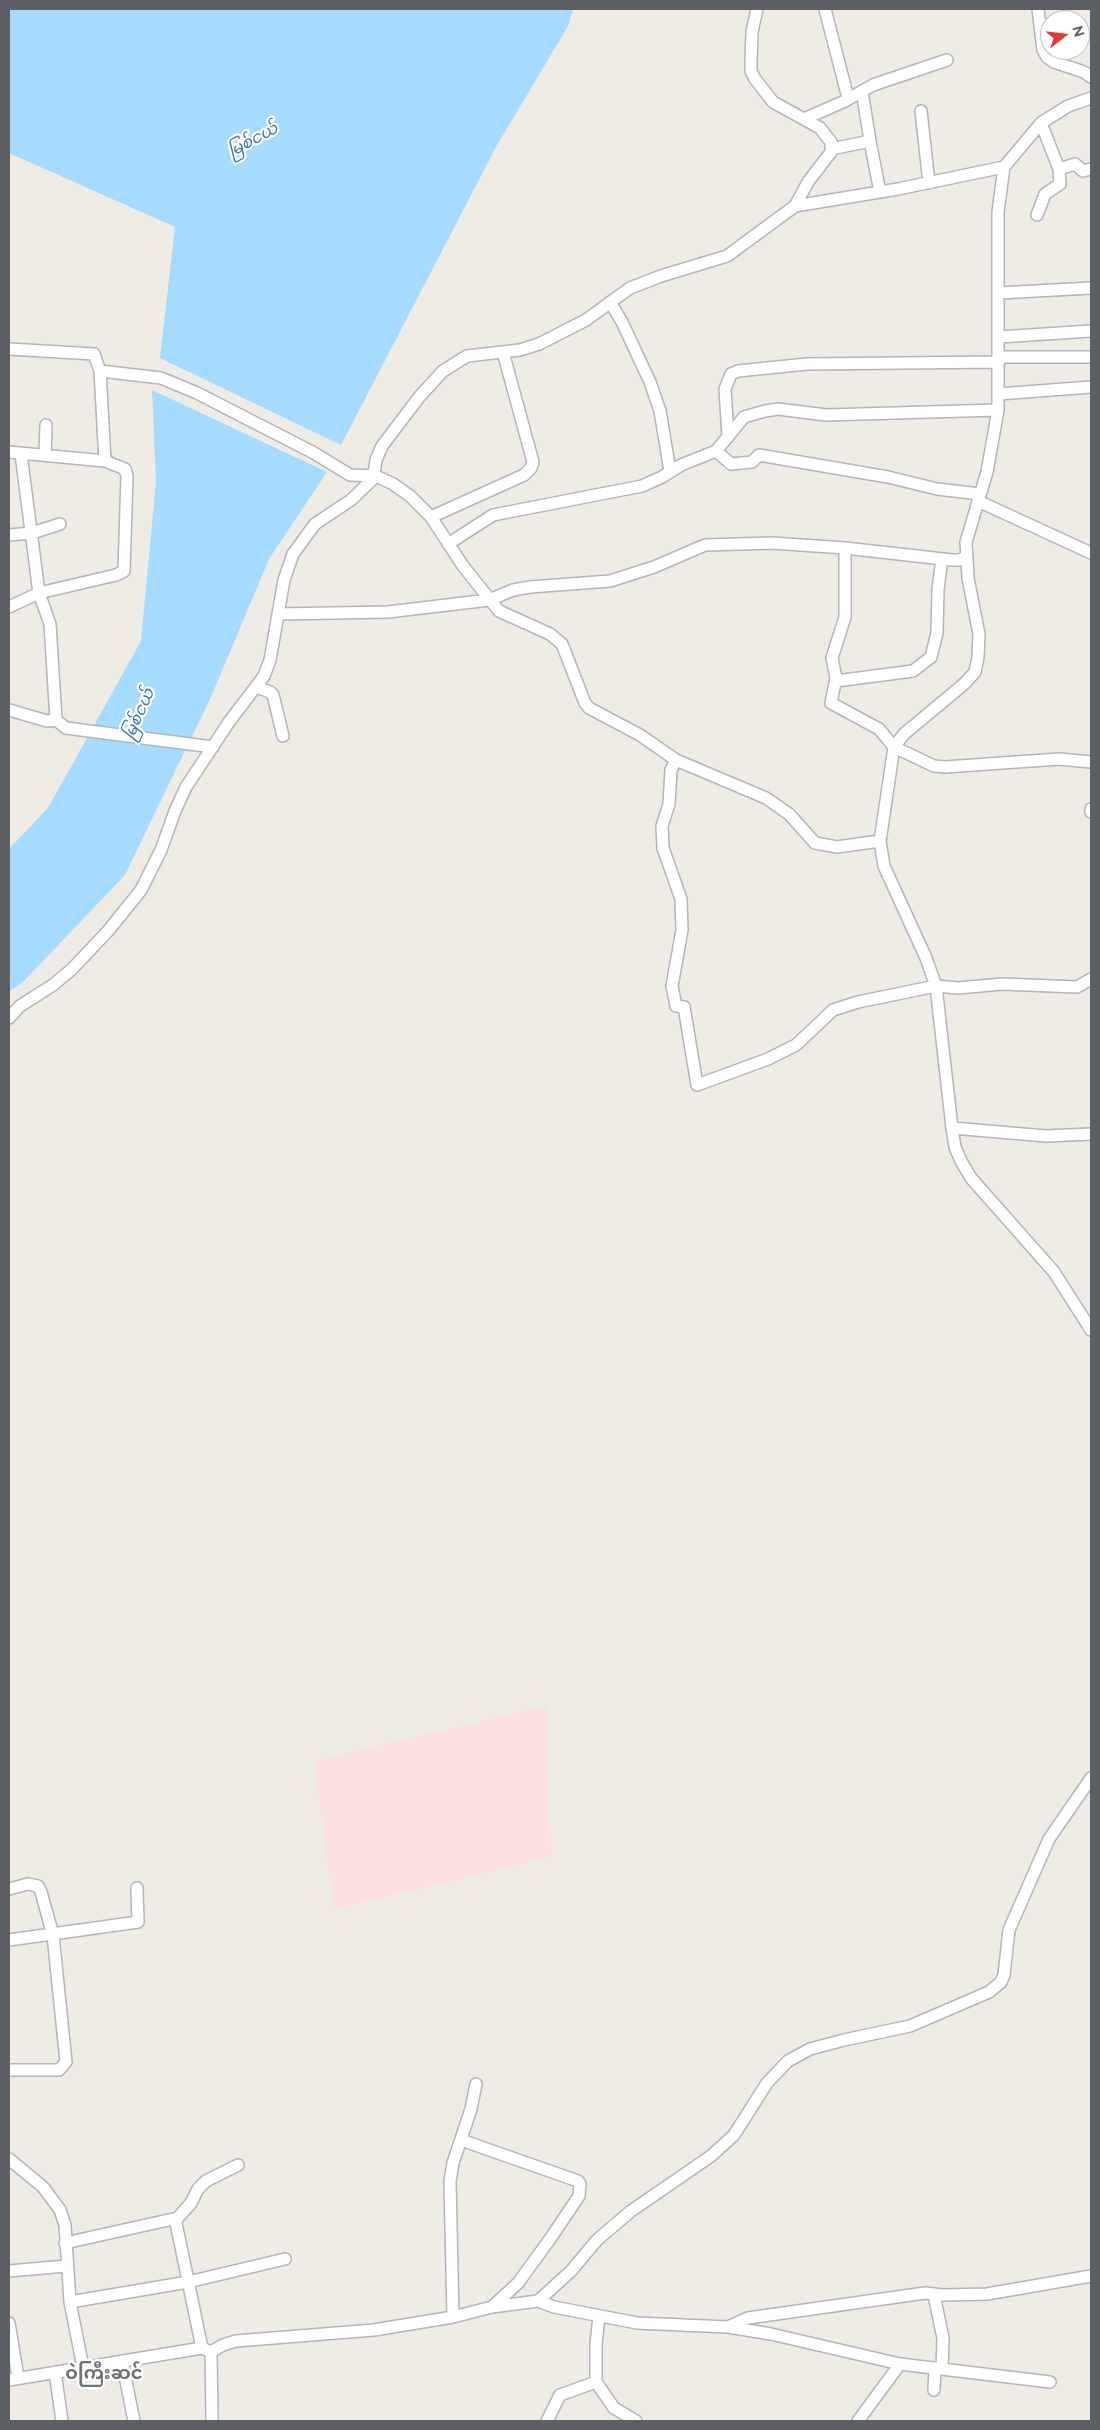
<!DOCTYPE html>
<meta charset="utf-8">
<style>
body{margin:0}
#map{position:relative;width:1100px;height:2430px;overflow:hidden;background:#eeece4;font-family:Raleway,sans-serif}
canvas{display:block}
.frame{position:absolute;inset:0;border:10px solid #5c6064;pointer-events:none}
.north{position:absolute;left:1040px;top:10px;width:50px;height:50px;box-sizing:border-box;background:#fff;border:1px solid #bebfc1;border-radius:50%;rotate:74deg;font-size:14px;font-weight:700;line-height:20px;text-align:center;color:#5c6064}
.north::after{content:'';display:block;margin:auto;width:18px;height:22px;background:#e73832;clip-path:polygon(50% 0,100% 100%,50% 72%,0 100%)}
</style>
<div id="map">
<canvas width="1100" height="2430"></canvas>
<div class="frame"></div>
<div class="north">N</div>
</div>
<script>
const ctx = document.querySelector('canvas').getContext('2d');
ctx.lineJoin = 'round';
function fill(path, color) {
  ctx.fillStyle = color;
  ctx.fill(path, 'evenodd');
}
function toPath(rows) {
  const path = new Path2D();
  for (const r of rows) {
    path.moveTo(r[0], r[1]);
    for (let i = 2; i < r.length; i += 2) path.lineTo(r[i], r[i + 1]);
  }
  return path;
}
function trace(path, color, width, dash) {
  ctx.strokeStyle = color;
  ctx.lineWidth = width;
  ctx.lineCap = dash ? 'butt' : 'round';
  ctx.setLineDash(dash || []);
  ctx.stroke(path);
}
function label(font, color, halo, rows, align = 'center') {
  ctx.font = font + ' Raleway,"Noto Sans Myanmar",sans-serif';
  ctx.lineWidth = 4.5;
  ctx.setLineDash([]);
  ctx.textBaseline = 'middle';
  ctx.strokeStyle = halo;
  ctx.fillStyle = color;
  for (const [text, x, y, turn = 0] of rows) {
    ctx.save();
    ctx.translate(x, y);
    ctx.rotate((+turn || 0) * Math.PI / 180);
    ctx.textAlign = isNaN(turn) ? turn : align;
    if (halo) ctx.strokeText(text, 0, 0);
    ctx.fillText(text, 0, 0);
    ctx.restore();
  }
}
fill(toPath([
 [547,1706,551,1857,334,1909,314,1761]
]), '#fbe2e1');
fill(toPath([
 [9,9,192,10,573,9,568,26,496,147,341,445,160,358,175,227,9,153],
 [152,390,327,472,269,559,211,697,125,875,22,983,9,991,9,849,48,808,141,641,156,482]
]), '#a5dbfe');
const minor = toPath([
 [757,9,752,32,751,62,751,71,755,79,773,102,820,128,831,142,831,152,808,182,795,206],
 [825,9,848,98],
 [1038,9,1043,50,1047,57,1054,62,1084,72,1091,77],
 [1091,98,1068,106,1041,123,1004,167,998,212,998,410,987,472,966,542,968,578,979,634,978,657,975,672,964,684,904,734,894,747,880,841,884,866,926,958,936,986,952,1128,955,1147,961,1161,971,1178,1054,1272,1091,1330],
 [921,111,929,183],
 [804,119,845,101,873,85,947,60],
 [870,141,880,192],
 [831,149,870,141,862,91],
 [1059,169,1075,164,1083,171,1091,169],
 [1037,215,1045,194,1060,184,1059,169,1041,123],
 [999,293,1091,288],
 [610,302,622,322,650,382,660,411,670,471],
 [999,337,1091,331],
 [9,349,94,354,100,371],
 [999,357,1091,357],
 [999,394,1091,387],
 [728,437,725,389,731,374,738,371,807,364,999,362],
 [716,451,744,417,765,411,778,409,826,415,998,410],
 [9,452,105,461,100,371,161,378,197,393,314,453,350,475,376,476,393,484,410,496,431,517,463,566,499,611,550,634,562,644,585,703,589,708,640,735,676,760,766,798,789,814,815,843,837,847,880,841],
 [21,454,39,593,50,624,56,720,66,728,213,747],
 [45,455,46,425],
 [978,501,1091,553],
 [431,517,524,475,531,468,533,462,503,352],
 [9,535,32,533,60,524],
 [448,544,493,515,642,486,662,477,681,465,716,451,731,464,752,462,759,455,888,477,937,489,980,494],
 [845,548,845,617,832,658,836,678,831,703,879,729,894,747,934,766,945,767,1059,759,1091,762],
 [9,607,39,593,116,575,124,571,127,476,125,469,105,461],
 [278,614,388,612,489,600,513,590,530,587,610,581,654,567,705,545,772,543,845,548,952,560,960,560,967,556],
 [836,681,913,671,931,657,937,633,938,589,942,559],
 [257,687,270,692,273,695,283,736],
 [9,710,47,721,56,720],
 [676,760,671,770,669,804,662,826,663,848,681,899,682,930,672,986,676,1006,684,1007,697,1085,768,1059,796,1045,833,1010,858,1002,936,986,958,988,1002,984,1077,987,1091,979],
 [1091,809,1091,812],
 [9,1018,20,1006,53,985,72,969,108,931,141,890,161,850,175,811,186,787,229,722,264,676,270,660,284,580,293,554,315,524,351,500,376,476,374,473,376,460,382,446,420,396,443,371,467,356,520,350,539,344,586,320,630,288,661,276,727,256,795,206,898,189,1004,167],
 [952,1128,1046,1136,1091,1134],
 [9,1889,28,1884,38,1886,41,1892,53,1935,66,2062,59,2070,9,2070],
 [9,1940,138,1922,137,1888],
 [461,2140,578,2181,580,2184,579,2196,550,2239,518,2283,493,2306],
 [9,2159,43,2187,60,2210,65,2225,70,2302,83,2367],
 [175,2221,191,2203,198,2189,206,2181,238,2165],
 [65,2243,173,2219,176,2223,202,2348],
 [9,2271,66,2266],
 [934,2295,943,2338,942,2368],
 [538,2301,554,2307,637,2323,728,2327,748,2318,925,2293,943,2295,987,2294,1091,2276],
 [70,2302,188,2282,285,2259],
 [599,2316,596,2345,596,2382,614,2408,636,2421],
 [453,2317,450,2181,453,2163,471,2109,476,2084],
 [9,2323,18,2377],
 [728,2327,771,2334,900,2364,1050,2382],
 [122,2361,134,2421],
 [55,2372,62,2421],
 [9,2380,202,2348,209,2351],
 [934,2390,935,2368],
 [212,2421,211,2352,223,2345,236,2341,374,2330,453,2317,492,2307,538,2301,571,2271,597,2240,631,2211,711,2156,734,2135,767,2083,788,2061,810,2049,844,2040,910,2026,989,1992,1001,1982,1004,1975,1009,1930,1049,1839,1091,1778],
 [547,2421,560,2395,596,2382],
 [858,2421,900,2364]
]);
trace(minor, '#b2b5b9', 14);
trace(minor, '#fff', 11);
label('italic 16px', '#3f76a7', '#fff', [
 ["မြစ်ငယ်",253,140,-28],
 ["မြစ်ငယ်",139,714,-66]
]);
label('bold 18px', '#6d7276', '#fff', [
 ["ဝဲကြီးဆင်",104,2374]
]);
</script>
